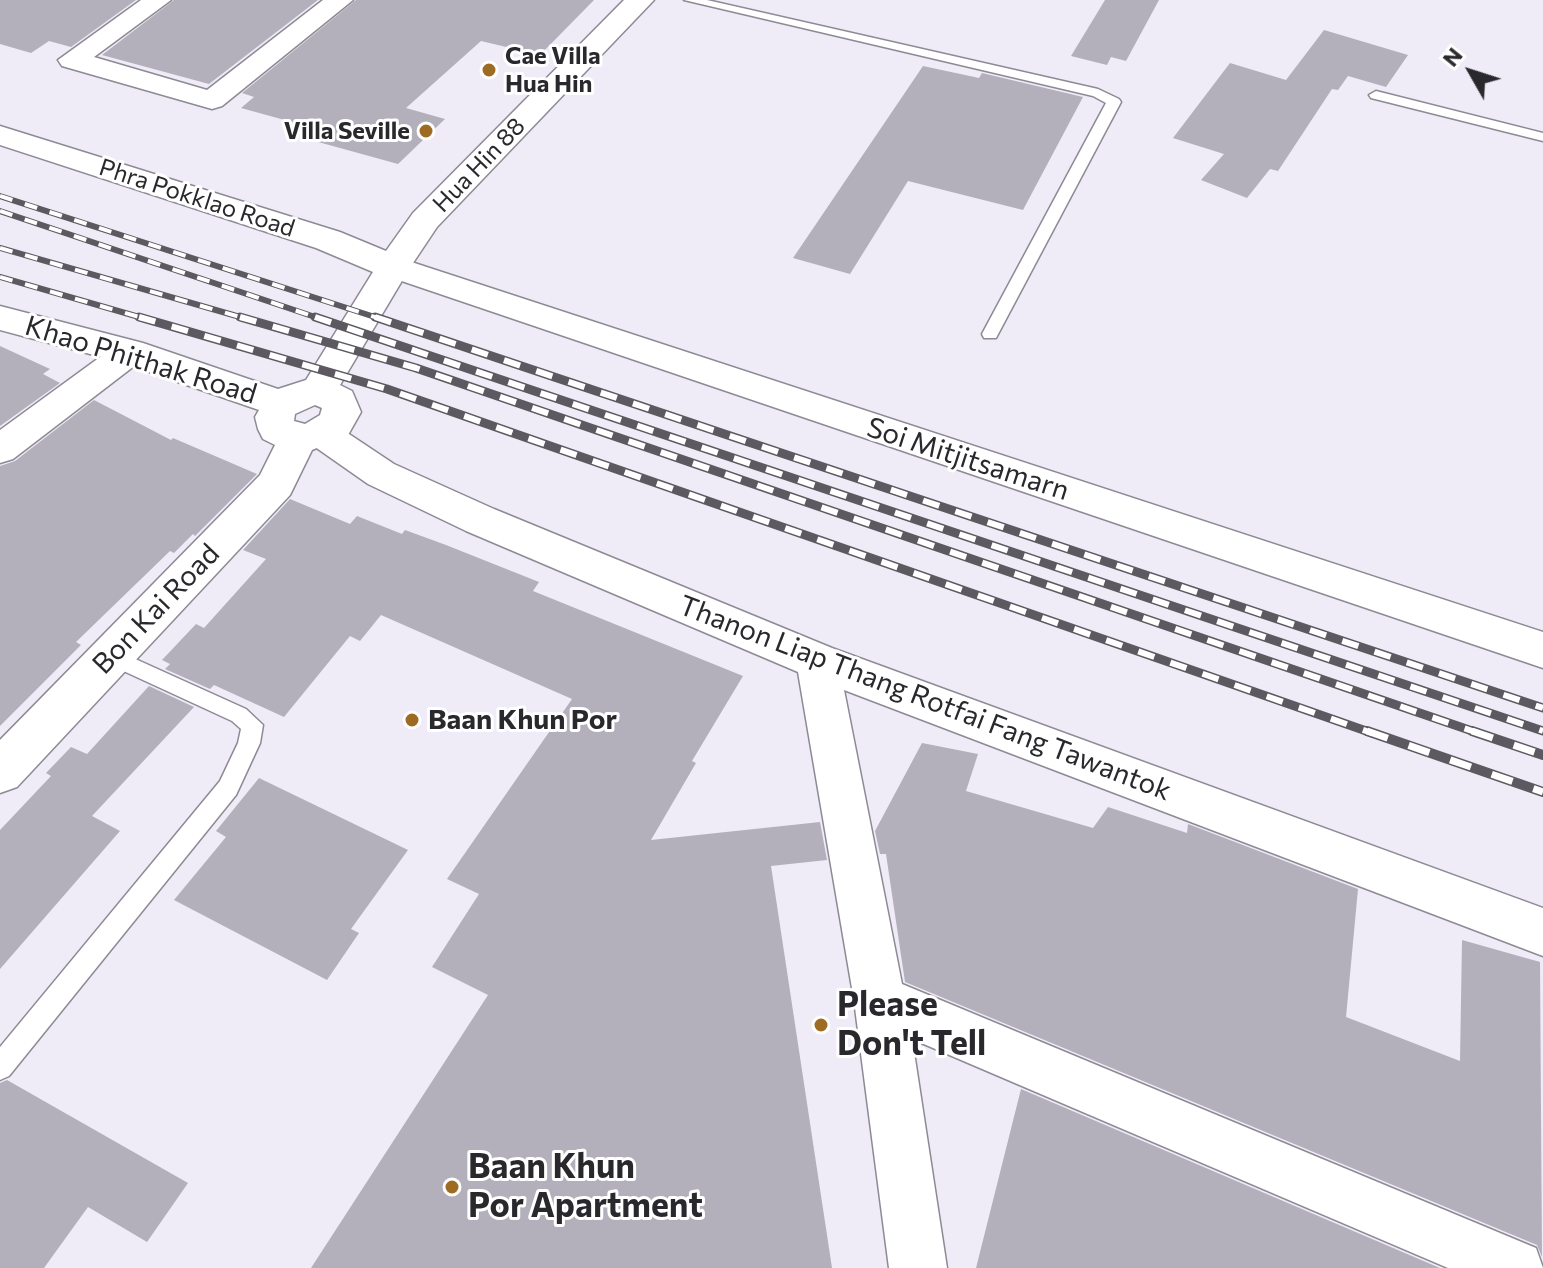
<!DOCTYPE html>
<style>
body{margin:0}
#map{position:relative;width:1543px;height:1268px;overflow:hidden;background:#efebf7;font-family:Commissioner,sans-serif}
canvas{display:block}
.north{position:absolute;left:1431px;top:32px;width:80px;height:80px;-webkit-text-stroke:6px #fff;paint-order:stroke;rotate:309deg;font-size:22px;font-weight:700;line-height:32px;text-align:center;color:#29282c}
.north::after{content:'';display:block;margin:auto;width:28px;height:36px;background:#29282c;clip-path:polygon(50% 0,100% 100%,50% 72%,0 100%)}
</style>
<div id="map">
<canvas width="1543" height="1268"></canvas>
<div class="north">N</div>
</div>
<script>
const ctx = document.querySelector('canvas').getContext('2d');
ctx.lineJoin = 'round';
function fill(path, color) {
  ctx.fillStyle = color;
  ctx.fill(path, 'evenodd');
}
function toPath(rows) {
  const path = new Path2D();
  for (const r of rows) {
    path.moveTo(r[0], r[1]);
    for (let i = 2; i < r.length; i += 2) path.lineTo(r[i], r[i + 1]);
  }
  return path;
}
function trace(path, color, width, dash) {
  ctx.strokeStyle = color;
  ctx.lineWidth = width;
  ctx.lineCap = dash ? 'butt' : 'round';
  ctx.setLineDash(dash || []);
  ctx.stroke(path);
}
function label(font, color, halo, rows, align = 'center') {
  ctx.font = font + ' Commissioner,sans-serif';
  ctx.lineWidth = 6;
  ctx.setLineDash([]);
  ctx.textBaseline = 'middle';
  ctx.strokeStyle = halo;
  ctx.fillStyle = color;
  for (const [text, x, y, turn = 0] of rows) {
    ctx.save();
    ctx.translate(x, y);
    ctx.rotate((+turn || 0) * Math.PI / 180);
    ctx.textAlign = isNaN(turn) ? turn : align;
    if (halo) ctx.strokeText(text, 0, 0);
    ctx.fillText(text, 0, 0);
    ctx.restore();
  }
}
fill(toPath([
 [0,0,136,0,71,47,49,41,31,53,0,44],
 [174,0,318,0,209,84,102,55],
 [356,0,594,0,540,55,481,41,406,108,445,119,398,164,311,140,321,130,241,108,254,97,242,93],
 [1105,0,1159,0,1126,61,1111,57,1107,65,1071,56],
 [1324,30,1408,55,1386,87,1348,76,1338,90,1332,89,1278,171,1270,169,1247,198,1201,180,1224,154,1173,138,1230,63,1286,80],
 [923,66,979,78,982,73,1083,97,1023,210,908,181,850,274,793,258],
 [0,346,50,369,43,374,60,383,0,426],
 [94,400,171,440,173,438,257,474,195,536,193,534,174,553,170,551,76,642,81,645,0,726,0,466,15,461],
 [290,499,350,524,357,516,402,534,405,530,446,545,539,582,533,591,743,676,692,761,696,763,651,840,820,822,827,860,771,866,832,1268,311,1268,488,995,432,967,479,894,447,879,572,699,381,615,360,641,350,636,284,717,214,685,210,689,165,669,170,664,162,660,196,624,204,628,266,559,243,550],
 [149,686,194,707,92,816,120,831,0,969,0,830,51,776,46,773,71,747,87,754],
 [922,743,978,754,966,791,1093,828,1108,807,1187,833,1188,824,1358,889,1346,1017,1460,1061,1462,940,1540,962,1542,1257,1537,1245,905,982,886,854,880,854,875,831],
 [259,778,408,850,351,929,359,933,327,980,174,900,226,837,216,831],
 [7,1080,188,1183,147,1242,88,1207,44,1268,0,1268,0,1083],
 [1021,1089,1440,1268,976,1268]
]), '#b3b0bb');
const lane = toPath([
 [684,0,707,0,1098,89,1119,99,1121,102,996,338,984,338,982,334,1106,103,1093,96,684,0],
 [1376,91,1543,133,1543,141,1371,98,1369,95,1376,91],
 [111,648,246,709,263,725,260,743,236,795,9,1076,0,1080,0,1047,220,781,238,743,241,729,232,721,104,662,101,656,104,650,111,648]
]);
const street = toPath([
 [141,0,171,0,94,57,207,90,323,0,353,0,222,106,212,109,62,66,58,60,141,0],
 [393,256,1543,632,1543,668,381,274,377,267,381,260,393,256],
 [130,340,142,344,148,352,142,360,13,459,0,463,0,430,118,344,130,340],
 [321,420,334,424,394,464,494,509,832,648,1543,908,1543,956,844,690,902,984,1536,1248,1543,1268,1448,1268,912,1039,947,1268,889,1268,854,1000,798,672,466,531,368,484,308,442,302,433,308,424,321,420]
]);
const secondary = toPath([
 [624,0,654,0,437,227,409,269,340,385,352,391,361,412,348,435,312,450,290,495,17,787,0,793,0,740,260,475,275,445,263,439,258,429,255,417,259,410,120,362,0,330,0,306,143,343,278,389,306,380,373,272,316,248,0,145,0,126,340,232,386,251,413,213,624,0],
 [315,405,322,408,320,415,305,424,294,421,295,414,315,405]
]);
trace(lane, '#8d8a95', 3);
trace(street, '#8d8a95', 3);
trace(secondary, '#8d8a95', 3);
fill(lane, '#fff');
fill(street, '#fff');
fill(secondary, '#fff');
const railFar2 = toPath([
 [0,196,381,319],
 [0,211,321,319],
 [0,248,247,319],
 [0,277,146,319]
]);
const railFar1 = toPath([
 [139,317,387,389,1372,733],
 [240,317,416,368,1478,733],
 [315,317,1543,731],
 [375,317,1543,708]
]);
const rail = toPath([
 [1367,731,1543,792],
 [1472,731,1543,755]
]);
trace(railFar2, '#5c5a60', 6);
trace(railFar1, '#5c5a60', 9);
trace(rail, '#5c5a60', 10);
trace(railFar2, '#fff', 4, [13]);
trace(railFar1, '#fff', 6, [17]);
trace(rail, '#fff', 7, [22]);
for (const [x, y, r, color] of [
 [489,70,8,"#9e6b22"],
 [426,131,8,"#9e6b22"],
 [412,720,8,"#9e6b22"],
 [821,1025,8,"#9e6b22"],
 [452,1187,8,"#9e6b22"]
]) {
  const dot = new Path2D();
  dot.arc(x, y, r, 0, 2 * Math.PI);
  ctx.fillStyle = color;
  ctx.fill(dot);
  trace(dot, '#fff', 3);
}
label('bold 24px', '#29282c', '#fff', [
 ["Cae Villa",505,56],
 ["Hua Hin",505,84],
 ["Villa Seville",410,131,"right"]
], 'left');
label('24px', '#29282c', '#fff', [
 ["Hua Hin 88",479,165,-46],
 ["Phra Pokklao Road",197,198,18]
]);
label('28px', '#29282c', '#fff', [
 ["Khao Phithak Road",141,360,17],
 ["Soi Mitjitsamarn",968,459,18],
 ["Bon Kai Road",156,609,-46],
 ["Thanon Liap Thang Rotfai Fang Tawantok",925,698,21]
]);
label('bold 28px', '#29282c', '#fff', [
 ["Baan Khun Por",428,720]
], 'left');
label('bold 34px', '#29282c', '#fff', [
 ["Please",837,1005],
 ["Don't Tell",837,1044],
 ["Baan Khun",468,1167],
 ["Por Apartment",468,1206]
], 'left');
</script>
